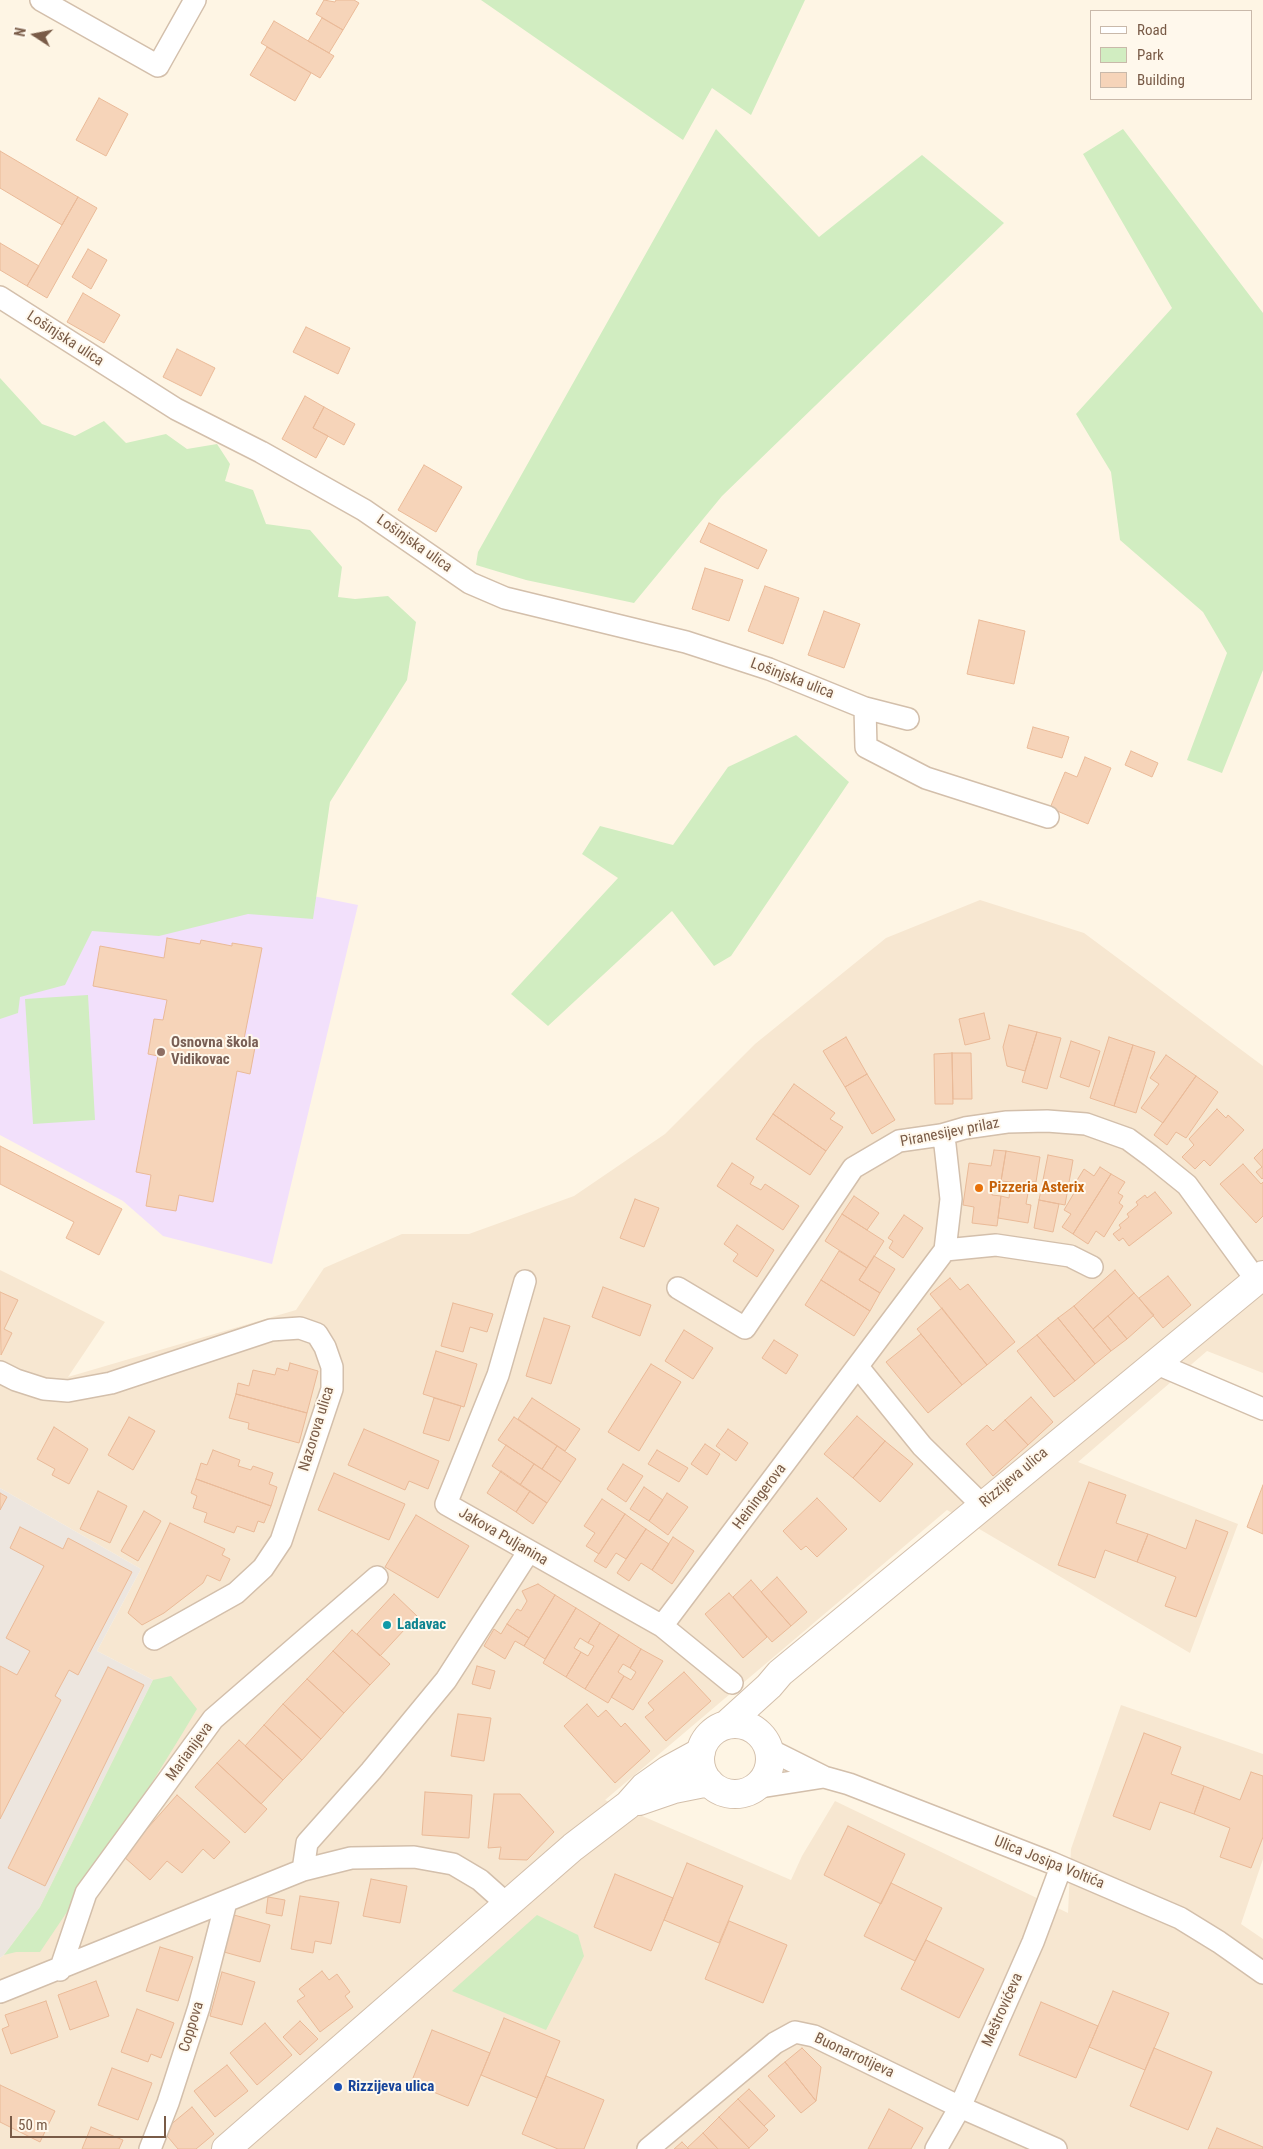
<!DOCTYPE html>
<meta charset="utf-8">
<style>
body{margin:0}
#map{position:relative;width:1263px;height:2149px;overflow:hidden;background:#fef5e4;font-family:"Roboto Condensed",sans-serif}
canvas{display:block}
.legend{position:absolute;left:1090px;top:10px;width:162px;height:90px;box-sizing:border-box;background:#fff8ec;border:1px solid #c9b9aa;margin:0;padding:6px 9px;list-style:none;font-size:15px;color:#795b47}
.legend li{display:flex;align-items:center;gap:10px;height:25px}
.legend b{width:25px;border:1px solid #c9b9aa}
.north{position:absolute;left:10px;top:10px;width:50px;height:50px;-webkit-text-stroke:4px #fff8ec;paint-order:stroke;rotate:281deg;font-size:14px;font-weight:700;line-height:20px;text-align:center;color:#795b47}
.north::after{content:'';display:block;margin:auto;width:18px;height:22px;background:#795b47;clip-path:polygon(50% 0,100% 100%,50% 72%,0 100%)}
.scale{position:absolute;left:10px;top:2116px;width:156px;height:22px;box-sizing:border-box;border:2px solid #795b47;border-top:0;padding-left:6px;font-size:15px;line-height:18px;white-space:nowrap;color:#795b47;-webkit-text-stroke:4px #fff8ec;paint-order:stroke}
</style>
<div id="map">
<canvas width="1263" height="2149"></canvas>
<ul class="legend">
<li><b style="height:6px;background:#fff"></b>Road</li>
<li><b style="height:14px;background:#d1edc1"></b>Park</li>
<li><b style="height:14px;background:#f6d4b9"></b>Building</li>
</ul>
<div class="north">N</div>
<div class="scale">50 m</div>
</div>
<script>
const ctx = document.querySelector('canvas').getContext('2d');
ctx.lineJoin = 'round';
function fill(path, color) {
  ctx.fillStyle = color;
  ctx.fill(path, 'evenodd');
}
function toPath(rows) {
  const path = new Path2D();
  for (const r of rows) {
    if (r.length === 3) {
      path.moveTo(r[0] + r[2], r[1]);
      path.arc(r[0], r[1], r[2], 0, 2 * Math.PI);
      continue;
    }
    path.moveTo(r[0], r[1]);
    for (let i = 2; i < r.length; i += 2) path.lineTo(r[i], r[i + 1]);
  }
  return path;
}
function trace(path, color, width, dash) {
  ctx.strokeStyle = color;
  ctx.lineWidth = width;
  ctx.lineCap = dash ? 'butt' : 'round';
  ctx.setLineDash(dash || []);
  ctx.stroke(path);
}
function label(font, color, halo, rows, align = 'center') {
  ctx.font = font + ' "Roboto Condensed",sans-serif';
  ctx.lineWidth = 4;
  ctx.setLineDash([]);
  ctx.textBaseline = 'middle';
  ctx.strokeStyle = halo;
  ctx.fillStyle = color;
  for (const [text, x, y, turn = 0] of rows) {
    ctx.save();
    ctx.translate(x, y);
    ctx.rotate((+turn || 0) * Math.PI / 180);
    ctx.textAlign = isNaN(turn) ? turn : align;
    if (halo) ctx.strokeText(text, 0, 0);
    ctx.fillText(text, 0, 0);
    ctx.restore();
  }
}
fill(toPath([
 [980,900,1084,933,1263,1066,1263,1373,1207,1351,1078,1462,1238,1524,1190,1653,947,1510,605,1800,791,1880,802,1856,835,1801,1068,1913,1071,1849,1121,1705,1263,1754,1263,1859,1241,1924,1263,1939,1263,2149,0,2149,0,1958,4,1955,40,1907,153,1680,97,1651,141,1569,0,1488,0,1270,105,1322,68,1377,296,1310,324,1268,402,1234,469,1234,574,1196,665,1134,755,1044,886,938]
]), '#f7e7d1');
fill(toPath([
 [0,1488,141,1569,97,1651,153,1680,40,1907,4,1955,0,1958]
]), '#ede6df');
fill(toPath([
 [218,877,358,905,272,1264,163,1236,123,1201,0,1135,0,969]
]), '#f2e0fb');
fill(toPath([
 [481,0,805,0,751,115,712,88,683,140],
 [716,129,819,237,922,155,1004,223,722,496,634,603,526,580,476,565,478,552],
 [1123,129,1263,313,1263,670,1222,773,1187,760,1227,653,1203,612,1120,540,1111,472,1076,414,1172,308,1083,154],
 [0,378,42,424,75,436,104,421,126,443,166,434,187,449,217,444,230,464,225,481,253,490,266,524,310,530,342,567,338,597,355,599,388,596,416,622,407,680,330,802,313,919,248,914,159,936,92,931,65,985,20,997,18,1013,0,1019],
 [796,735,849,782,731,956,714,966,672,911,548,1026,511,994,618,878,582,854,600,826,673,845,728,767],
 [88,995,95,1120,33,1124,25,999],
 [171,1676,197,1709,182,1734,127,1823,40,1952,16,1952,4,1955,40,1907,153,1680],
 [537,1915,578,1935,584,1956,546,2030,452,1991]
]), '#d1edc1');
const building = toPath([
 [324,0,335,2,336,0,354,0,359,3,343,30,316,14,324,0],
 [322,18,343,30,329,53,308,41,322,18],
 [274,21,334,56,320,78,261,43,274,21],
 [267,47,311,73,295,101,250,75,267,47],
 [99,98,128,114,106,156,76,140,99,98],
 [0,151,78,197,62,225,0,188,0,151],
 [78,197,97,208,47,298,27,286,78,197],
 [0,243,39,266,27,286,0,270,0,243],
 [88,249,107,260,91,289,72,277,88,249],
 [83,293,120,315,104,343,67,322,83,293],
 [306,327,350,348,338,374,293,352,306,327],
 [177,349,215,368,201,396,163,377,177,349],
 [305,396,324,407,313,428,328,436,316,458,282,439,305,396],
 [324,407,355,424,344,445,313,428,324,407],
 [424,465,462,487,436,532,398,510,424,465],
 [709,523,767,550,758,569,700,542,709,523],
 [705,568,743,580,729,621,692,609,705,568],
 [765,586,799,598,783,644,748,631,765,586],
 [824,611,860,624,844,668,808,655,824,611],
 [979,620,1025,631,1014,684,967,674,979,620],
 [1033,727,1069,737,1062,758,1027,748,1033,727],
 [1131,751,1158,763,1152,777,1125,765,1131,751],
 [1085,757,1111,768,1088,824,1050,808,1065,772,1077,777,1085,757],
 [167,938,200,944,201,940,232,946,232,943,262,948,244,1039,256,1042,250,1074,237,1071,213,1202,179,1195,176,1211,146,1206,151,1175,136,1172,158,1056,148,1054,154,1019,163,1020,167,1000,93,986,100,946,164,958,167,938],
 [984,1013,990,1039,965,1045,959,1019,984,1013],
 [1009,1025,1037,1032,1025,1071,1007,1066,1003,1047,1009,1025],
 [1037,1032,1061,1038,1047,1089,1022,1082,1037,1032],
 [846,1037,867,1074,845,1087,823,1051,846,1037],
 [1109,1037,1133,1045,1114,1106,1090,1098,1109,1037],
 [1071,1041,1100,1051,1089,1087,1060,1077,1071,1041],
 [1133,1045,1155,1052,1136,1113,1114,1106,1133,1045],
 [952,1053,953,1104,935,1104,934,1054,952,1053],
 [952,1053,971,1053,972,1099,953,1099,952,1053],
 [1166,1055,1196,1076,1163,1123,1141,1108,1159,1084,1150,1078,1166,1055],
 [867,1074,895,1120,872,1134,845,1087,867,1074],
 [1196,1076,1218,1092,1186,1138,1176,1132,1167,1145,1154,1135,1196,1076],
 [794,1084,835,1113,830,1119,843,1127,826,1151,773,1114,794,1084],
 [1217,1109,1226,1118,1228,1115,1244,1130,1210,1166,1204,1160,1195,1169,1182,1157,1194,1145,1189,1139,1217,1109],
 [773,1114,826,1151,810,1175,756,1139,773,1114],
 [0,1146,122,1209,99,1255,66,1238,74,1222,0,1184,0,1146],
 [1263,1149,1263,1178,1262,1179,1256,1172,1262,1167,1254,1158,1263,1149],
 [994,1150,1006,1151,1001,1181,994,1180,992,1195,1001,1196,997,1226,972,1223,974,1207,963,1205,969,1163,991,1166,994,1150],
 [1006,1151,1040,1157,1036,1182,1029,1182,1028,1193,1010,1190,1011,1182,1001,1181,1006,1151],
 [1048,1155,1073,1160,1065,1205,1039,1200,1048,1155],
 [732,1163,754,1177,750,1184,761,1190,765,1184,799,1206,783,1230,717,1186,732,1163],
 [1243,1164,1261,1184,1263,1182,1263,1216,1256,1223,1220,1184,1243,1164],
 [1100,1167,1111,1174,1073,1234,1062,1227,1071,1214,1064,1210,1074,1193,1071,1190,1084,1169,1094,1176,1100,1167],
 [1111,1174,1125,1182,1118,1193,1123,1196,1119,1203,1123,1206,1104,1237,1096,1231,1088,1244,1073,1234,1111,1174],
 [1010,1190,1028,1193,1026,1204,1031,1205,1028,1223,998,1218,1001,1196,1009,1198,1010,1190],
 [1155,1192,1172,1213,1129,1246,1123,1238,1119,1241,1113,1234,1121,1228,1119,1225,1129,1217,1127,1214,1138,1205,1136,1202,1145,1195,1147,1198,1155,1192],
 [854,1196,879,1213,867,1230,842,1214,854,1196],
 [635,1199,659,1208,644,1247,620,1238,635,1199],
 [1039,1200,1059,1204,1053,1232,1034,1228,1039,1200],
 [842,1214,884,1241,867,1268,825,1241,842,1214],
 [904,1215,923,1228,903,1258,889,1248,893,1241,888,1238,904,1215],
 [737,1225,774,1250,757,1277,733,1261,738,1254,724,1244,737,1225],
 [839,1251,867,1268,859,1280,880,1293,870,1311,821,1280,839,1251],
 [874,1256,895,1269,880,1293,859,1280,874,1256],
 [1115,1270,1134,1293,1093,1329,1074,1306,1115,1270],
 [1168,1276,1191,1305,1163,1328,1139,1298,1168,1276],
 [950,1278,960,1290,968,1284,1015,1342,987,1365,930,1294,950,1278],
 [821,1280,870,1311,854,1336,805,1305,821,1280],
 [603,1287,651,1305,640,1336,592,1317,603,1287],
 [0,1292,18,1300,4,1329,12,1333,1,1355,0,1292],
 [1134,1293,1154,1315,1127,1339,1108,1316,1134,1293],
 [453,1303,493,1314,487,1332,470,1327,463,1352,441,1346,453,1303],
 [1074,1306,1111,1351,1095,1364,1058,1318,1074,1306],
 [942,1308,987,1365,962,1385,917,1329,942,1308],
 [1108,1316,1127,1339,1111,1351,1093,1329,1108,1316],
 [544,1318,570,1326,551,1384,526,1376,544,1318],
 [1058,1318,1095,1364,1075,1381,1037,1335,1058,1318],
 [684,1330,713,1348,693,1379,665,1361,684,1330],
 [921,1334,962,1385,928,1413,886,1362,921,1334],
 [1037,1335,1075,1381,1054,1397,1017,1351,1037,1335],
 [774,1340,798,1355,786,1374,762,1358,774,1340],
 [436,1351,477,1364,464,1407,423,1394,436,1351],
 [290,1363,318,1371,307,1413,236,1394,238,1383,249,1386,253,1370,275,1375,277,1368,288,1371,290,1363],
 [651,1364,681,1382,639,1451,608,1432,651,1364],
 [236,1394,307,1413,299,1443,248,1429,249,1423,229,1418,236,1394],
 [1031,1397,1053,1422,1028,1445,1005,1420,1031,1397],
 [434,1398,461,1406,449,1441,423,1433,434,1398],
 [532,1398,580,1429,565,1451,518,1419,532,1398],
 [857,1416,885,1441,853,1478,824,1454,857,1416],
 [129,1417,155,1431,133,1470,108,1455,129,1417],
 [514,1417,557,1446,542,1469,498,1440,514,1417],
 [1005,1420,1028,1445,993,1476,966,1444,987,1425,993,1431,1005,1420],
 [54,1427,88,1449,69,1484,52,1475,55,1469,37,1459,54,1427],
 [364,1429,439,1461,428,1489,409,1481,405,1490,348,1465,364,1429],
 [728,1429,748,1443,736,1461,716,1446,728,1429],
 [885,1441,913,1464,880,1502,853,1478,885,1441],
 [705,1444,720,1454,707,1475,691,1464,705,1444],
 [506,1445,534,1464,520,1485,492,1466,506,1445],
 [557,1446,576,1459,561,1482,542,1469,557,1446],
 [213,1450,240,1460,238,1466,251,1470,253,1466,273,1473,269,1484,277,1487,271,1506,196,1479,201,1463,207,1465,213,1450],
 [657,1450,688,1468,679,1482,648,1464,657,1450],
 [534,1464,561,1482,547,1503,520,1485,534,1464],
 [623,1464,643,1476,626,1502,607,1489,623,1464],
 [501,1471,530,1491,516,1512,487,1493,501,1471],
 [334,1473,405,1504,389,1540,318,1510,334,1473],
 [196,1479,271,1506,264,1523,258,1521,254,1532,237,1526,234,1533,204,1522,207,1513,193,1508,197,1496,191,1493,196,1479],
 [1089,1482,1126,1495,1116,1523,1148,1534,1137,1562,1105,1550,1095,1578,1058,1565,1089,1482],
 [1263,1485,1263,1534,1247,1527,1263,1485],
 [644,1487,663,1500,649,1521,630,1509,644,1487],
 [98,1491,127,1506,110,1543,80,1529,98,1491],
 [530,1491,547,1503,533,1524,516,1512,530,1491],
 [0,1493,7,1497,0,1510,0,1493],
 [667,1493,688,1507,668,1535,649,1521,667,1493],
 [817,1498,847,1529,817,1557,806,1546,801,1550,783,1531,817,1498],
 [602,1499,625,1514,599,1554,586,1546,595,1533,584,1526,602,1499],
 [144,1511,161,1521,138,1561,121,1551,144,1511],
 [625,1514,646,1529,626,1559,616,1553,606,1568,594,1561,625,1514],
 [416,1515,469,1546,438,1598,385,1567,416,1515],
 [1196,1520,1228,1532,1196,1617,1165,1606,1176,1577,1137,1562,1148,1534,1186,1549,1196,1520],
 [170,1523,225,1549,222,1555,230,1559,220,1581,207,1575,203,1583,164,1613,142,1625,128,1613,170,1523],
 [20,1527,63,1549,68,1538,132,1572,78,1675,69,1670,55,1696,61,1700,0,1819,0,1666,17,1675,30,1651,6,1638,44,1566,10,1548,20,1527],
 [646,1529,669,1544,652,1570,641,1563,629,1581,617,1573,646,1529],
 [673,1537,694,1551,672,1584,652,1570,673,1537],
 [777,1577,807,1612,791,1626,761,1592,777,1577],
 [751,1580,791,1626,772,1642,733,1597,751,1580],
 [538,1584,555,1595,529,1638,507,1624,517,1609,521,1611,527,1601,522,1591,538,1584],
 [729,1593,767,1637,743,1658,705,1614,729,1593],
 [394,1594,417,1616,380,1656,357,1634,394,1594],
 [555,1595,576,1608,545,1659,524,1646,555,1595],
 [576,1608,600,1623,588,1643,580,1638,574,1648,581,1652,566,1677,543,1663,576,1608],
 [600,1623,619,1635,585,1689,566,1677,581,1652,588,1656,594,1646,588,1643,600,1623],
 [507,1624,529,1638,524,1646,515,1641,505,1659,484,1646,494,1629,501,1634,507,1624],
 [352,1630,390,1664,370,1685,333,1651,352,1630],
 [619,1635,641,1649,630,1668,623,1664,618,1672,624,1676,608,1703,585,1689,619,1635],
 [641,1649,663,1661,633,1710,611,1697,624,1676,631,1680,636,1672,630,1668,641,1649],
 [333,1651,370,1685,344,1713,307,1679,333,1651],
 [477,1666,495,1671,490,1689,472,1684,477,1666],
 [108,1667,144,1685,45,1886,8,1868,108,1667],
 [684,1672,711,1701,666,1741,645,1717,654,1710,648,1703,684,1672],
 [307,1679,344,1713,321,1739,283,1704,307,1679],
 [283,1704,321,1739,302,1760,264,1725,283,1704],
 [587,1704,598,1717,606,1710,621,1727,625,1723,650,1751,615,1783,564,1726,587,1704],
 [458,1714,491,1718,484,1761,451,1756,458,1714],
 [264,1725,302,1760,283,1780,245,1746,264,1725],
 [1144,1733,1181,1747,1171,1774,1204,1786,1194,1814,1160,1802,1150,1830,1113,1816,1144,1733],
 [239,1740,283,1780,261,1804,217,1763,239,1740],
 [217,1763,267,1809,245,1833,195,1787,217,1763],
 [1251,1772,1263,1776,1263,1837,1251,1868,1220,1857,1230,1828,1194,1814,1204,1786,1240,1800,1251,1772],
 [425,1792,472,1795,469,1838,422,1835,425,1792],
 [494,1794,520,1794,554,1832,527,1860,499,1859,501,1847,488,1848,494,1794],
 [177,1795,230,1842,214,1859,203,1849,182,1873,167,1861,150,1880,123,1856,177,1795],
 [848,1826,905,1854,881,1904,824,1875,848,1826],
 [687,1863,743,1886,719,1943,664,1920,687,1863],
 [615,1874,673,1898,651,1951,594,1927,615,1874],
 [371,1879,407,1886,400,1923,363,1916,371,1879],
 [891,1883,942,1908,915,1961,864,1936,891,1883],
 [300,1896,339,1902,331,1944,315,1941,313,1953,291,1949,300,1896],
 [268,1897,285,1900,282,1916,266,1913,268,1897],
 [234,1915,270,1925,260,1962,224,1952,234,1915],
 [729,1921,787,1945,763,2003,705,1979,729,1921],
 [926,1940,984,1969,959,2018,901,1989,926,1940],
 [160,1947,193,1957,178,2001,146,1991,160,1947],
 [322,1971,329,1980,337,1974,350,1992,345,1996,353,2007,320,2032,297,2001,305,1996,299,1989,322,1971],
 [222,1972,255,1982,242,2025,210,2016,222,1972],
 [96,1981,109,2016,70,2030,58,1995,96,1981],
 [1113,1991,1169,2013,1145,2070,1089,2047,1113,1991],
 [46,2001,58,2037,11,2054,2,2029,9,2026,5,2015,46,2001],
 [1041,2002,1098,2026,1076,2078,1019,2055,1041,2002],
 [137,2009,174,2023,161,2058,151,2054,148,2062,121,2052,137,2009],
 [504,2018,560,2041,537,2098,481,2075,504,2018],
 [300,2021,318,2039,300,2055,283,2037,300,2021],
 [265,2023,292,2055,257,2085,230,2053,265,2023],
 [432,2030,490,2053,468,2106,411,2083,432,2030],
 [802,2048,821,2067,816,2101,785,2062,802,2048],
 [1154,2048,1212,2072,1188,2130,1130,2106,1154,2048],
 [785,2062,816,2101,801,2113,768,2076,785,2062],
 [227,2065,248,2091,215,2117,194,2091,227,2065],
 [112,2068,152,2083,138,2120,98,2105,112,2068],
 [546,2076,604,2100,584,2149,558,2149,522,2134,546,2076],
 [0,2085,55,2111,40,2142,0,2122,0,2085],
 [749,2089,775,2116,764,2126,738,2099,749,2089],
 [738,2099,768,2130,749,2148,719,2117,738,2099],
 [192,2107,214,2134,196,2149,178,2149,163,2131,192,2107],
 [889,2109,923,2128,911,2149,868,2149,889,2109],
 [719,2117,749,2148,749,2149,718,2149,703,2133,719,2117],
 [91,2127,123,2140,119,2149,82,2149,91,2127],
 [1217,2128,1263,2147,1263,2149,1208,2149,1217,2128],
 [703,2133,718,2149,689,2149,687,2148,703,2133],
 [682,2142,689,2149,674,2149,682,2142]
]);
fill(building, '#f6d4b9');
trace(building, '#eaba98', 1);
const minor = toPath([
 [41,0,158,66,195,0],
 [0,297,176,409,261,452,364,510,470,583,505,598,686,642,769,669,865,708,908,719],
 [865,708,866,747,926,778,1048,817],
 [945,1250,996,1245,1070,1256,1092,1267],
 [525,1281,498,1375,446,1504,662,1626,732,1683],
 [678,1288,745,1328,853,1168,899,1141,941,1135,965,1128,1007,1122,1047,1121,1086,1124,1128,1139,1151,1156,1187,1185,1257,1281],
 [1155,1363,1263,1409],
 [858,1367,922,1446,982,1505],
 [0,1372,16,1380,44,1389,68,1391,111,1383,271,1330,300,1328,317,1334,325,1347,332,1367,332,1389,281,1541,263,1568,236,1593,154,1639],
 [662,1626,945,1250,951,1199,945,1145,941,1135],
 [768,1749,824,1777,849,1784,1052,1863,1180,1918,1219,1942,1263,1973],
 [754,1788,824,1777],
 [303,1870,351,1858,414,1857,453,1864,480,1880,508,1905],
 [60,1970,86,1893,213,1719,377,1577],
 [0,1992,303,1870,307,1843,371,1771,446,1680,529,1551],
 [150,2149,168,2103,199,2007,226,1902],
 [648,2149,775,2043,795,2032,814,2036,960,2107,1056,2149],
 [936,2149,960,2107,1033,1942,1061,1867]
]);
const tertiary = toPath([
 [735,1759,35],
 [726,1725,769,1686,780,1673,1263,1275],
 [639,1801,674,1789,709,1782],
 [226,2149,573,1847,628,1805,644,1787,668,1770,701,1752]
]);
trace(minor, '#d3bfab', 24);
trace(tertiary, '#d3bfab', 30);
trace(minor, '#fff', 21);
trace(tertiary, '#fff', 28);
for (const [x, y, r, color] of [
 [161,1052,5,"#8d6e63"],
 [979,1188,5,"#e8710a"],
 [387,1625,5,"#0f9aa8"],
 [338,2087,5,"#1a4fb4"]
]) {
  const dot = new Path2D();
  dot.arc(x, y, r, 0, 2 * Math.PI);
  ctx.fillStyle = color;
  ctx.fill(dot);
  trace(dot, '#fff8ec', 2);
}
label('15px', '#795b47', '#fff8ec', [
 ["Lošinjska ulica",65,339,33],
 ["Lošinjska ulica",414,544,35],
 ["Lošinjska ulica",792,679,21],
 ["Piranesijev prilaz",950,1133,-11],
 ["Nazorova ulica",317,1429,-73],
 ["Rizzijeva ulica",1014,1478,-40],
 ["Heiningerova",760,1497,-53],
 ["Jakova Puljanina",503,1537,30],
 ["Marianijeva",190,1752,-54],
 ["Ulica Josipa Voltića",1049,1863,22],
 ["Meštrovićeva",1003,2010,-66],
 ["Coppova",192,2027,-73],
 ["Buonarrotijeva",854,2056,25]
]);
label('bold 15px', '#785e54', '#fff8ec', [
 ["Osnovna škola",171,1043],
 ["Vidikovac",171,1060]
], 'left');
label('bold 15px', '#c56008', '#fff8ec', [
 ["Pizzeria Asterix",989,1188]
], 'left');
label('bold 15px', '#0d838f', '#fff8ec', [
 ["Ladavac",397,1625]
], 'left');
label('bold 15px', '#164399', '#fff8ec', [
 ["Rizzijeva ulica",348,2087]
], 'left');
</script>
